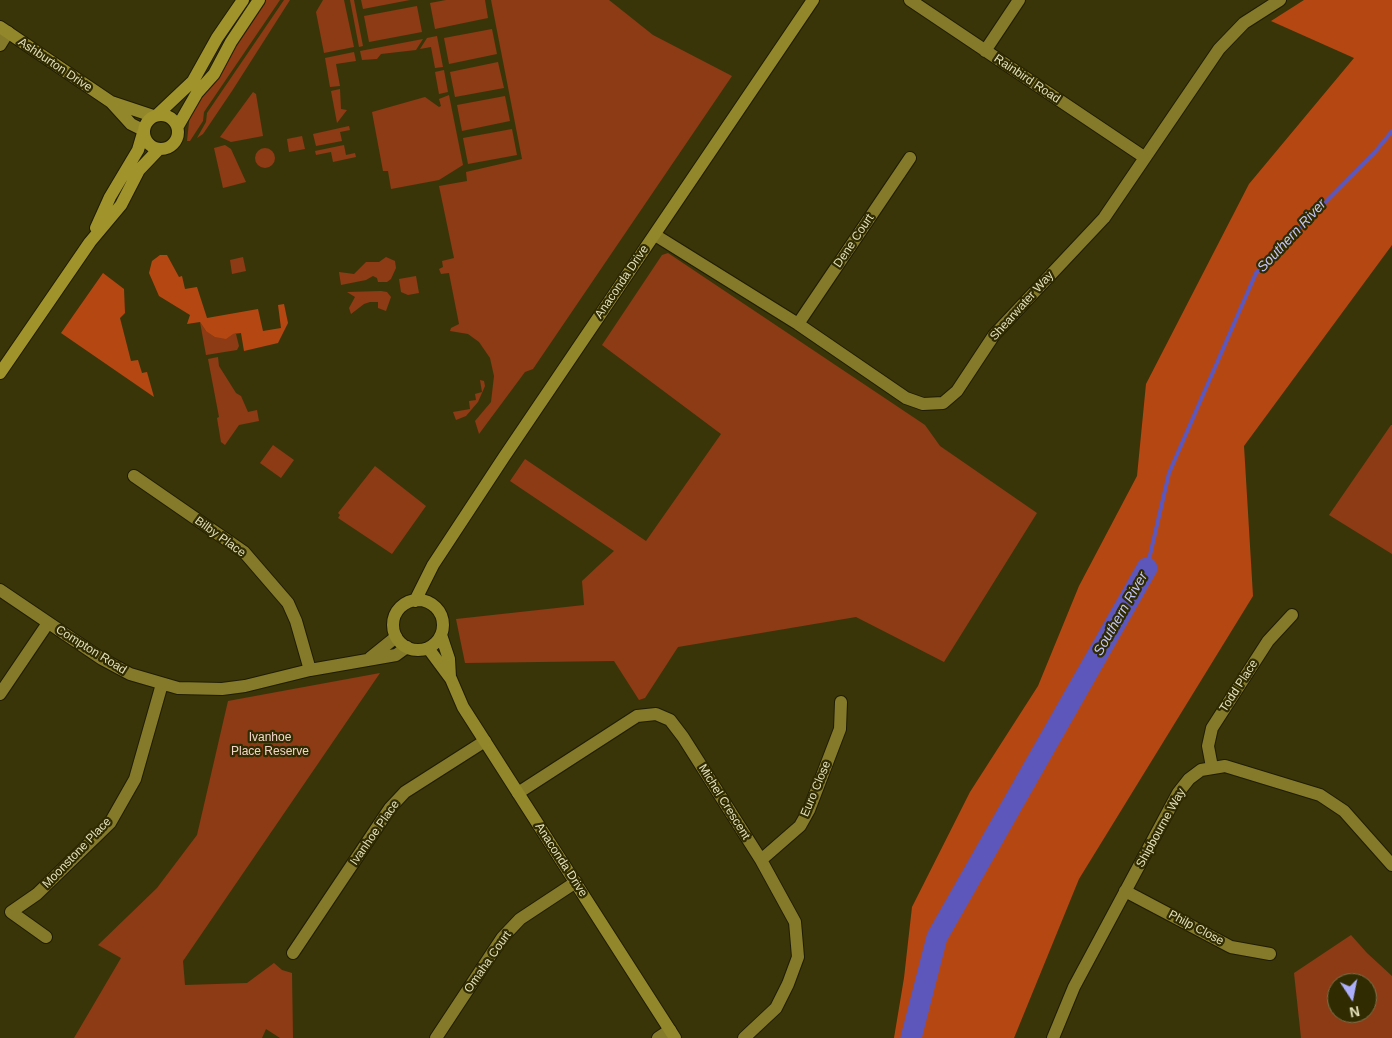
<!DOCTYPE html>
<style>
body{margin:0}
#map{position:relative;width:1392px;height:1038px;overflow:hidden;background:#3a3509;font-family:Arial,sans-serif}
canvas{display:block}
.north{position:absolute;left:1327px;top:973px;width:50px;height:50px;box-sizing:border-box;background:#302b00;border:1px solid #78734a;border-radius:50%;rotate:169deg;font-size:14px;font-weight:700;line-height:20px;text-align:center;color:#e4e0ba}
.north::after{content:'';display:block;margin:auto;width:18px;height:22px;background:#adaffb;clip-path:polygon(50% 0,100% 100%,50% 72%,0 100%)}
</style>
<div id="map">
<canvas width="1392" height="1038"></canvas>
<div class="north">N</div>
</div>
<script>
const ctx = document.querySelector('canvas').getContext('2d');
ctx.lineJoin = 'round';
function fill(path, color) {
  ctx.fillStyle = color;
  ctx.fill(path, 'evenodd');
}
function toPath(rows) {
  const path = new Path2D();
  for (const r of rows) {
    if (r.length === 3) {
      path.moveTo(r[0] + r[2], r[1]);
      path.arc(r[0], r[1], r[2], 0, 2 * Math.PI);
      continue;
    }
    path.moveTo(r[0], r[1]);
    for (let i = 2; i < r.length; i += 2) path.lineTo(r[i], r[i + 1]);
  }
  return path;
}
function trace(path, color, width, dash) {
  ctx.strokeStyle = color;
  ctx.lineWidth = width;
  ctx.lineCap = dash ? 'butt' : 'round';
  ctx.setLineDash(dash || []);
  ctx.stroke(path);
}
function label(font, color, halo, rows, align = 'center') {
  ctx.font = font + ' Arial,sans-serif';
  ctx.lineWidth = 4.5;
  ctx.setLineDash([]);
  ctx.textBaseline = 'middle';
  ctx.strokeStyle = halo;
  ctx.fillStyle = color;
  for (const [text, x, y, turn = 0] of rows) {
    ctx.save();
    ctx.translate(x, y);
    ctx.rotate((+turn || 0) * Math.PI / 180);
    ctx.textAlign = isNaN(turn) ? turn : align;
    if (halo) ctx.strokeText(text, 0, 0);
    ctx.fillText(text, 0, 0);
    ctx.restore();
  }
}
fill(toPath([
 [264,0,280,0,204,112,203,121,190,141,187,141,190,113],
 [284,0,290,0,232,91,203,134,197,138,206,122,207,113],
 [323,0,344,0,354,47,324,53,316,12],
 [350,0,354,0,363,46,359,47],
 [361,0,410,0,363,9],
 [446,0,485,0,488,18,435,29,430,3],
 [491,0,609,0,653,35,732,76,533,369,525,372,479,434,475,421,491,402,494,376,490,358,479,342,468,334,450,331,451,328,459,324,449,273,441,274,439,269,443,267,442,261,454,258,439,186,467,181,466,172,522,159],
 [417,6,422,32,369,42,364,16],
 [492,29,497,54,449,64,444,38],
 [437,36,443,67,435,68,431,47,420,49,427,38],
 [423,39,416,50,381,54,377,59,362,60,360,51],
 [354,52,356,61,336,64,340,86,330,87,325,58],
 [498,62,504,88,455,97,450,72],
 [444,70,448,92,439,94,435,72],
 [340,89,341,109,347,110,337,123,331,91],
 [253,92,256,94,263,136,231,142,220,137],
 [449,95,463,165,439,180,391,189,388,171,383,171,372,112,425,97,439,107,441,106,439,99],
 [505,96,510,121,462,131,457,105],
 [349,126,350,130,340,132,342,141,316,146,313,134],
 [512,129,517,155,468,164,463,138],
 [302,136,305,149,289,152,287,139],
 [225,145,231,149,246,182,223,188,214,148],
 [344,145,346,155,355,153,356,157,333,162,331,152,316,155,315,151],
 [265,158,10],
 [668,253,925,425,940,446,1037,513,944,662,856,617,678,647,645,698,639,700,614,661,465,663,456,619,584,605,582,581,614,551,510,481,525,459,646,541,721,434,602,345,662,255],
 [243,257,246,271,232,274,230,260],
 [386,257,395,261,396,268,391,279,387,282,378,282,377,278,373,276,366,280,341,285,339,272,354,274,366,262,379,262],
 [416,276,419,293,408,295,401,292,399,279],
 [381,291,387,292,391,297,386,311,378,308,378,302,370,302,364,304,351,314,349,308,355,297,347,292],
 [200,322,206,331,236,334,239,346,237,350,206,355],
 [218,357,219,366,236,393,241,396,248,412,257,410,259,421,239,425,225,445,221,442,217,418,219,417,208,359],
 [480,380,484,381,485,386,478,402,466,416,456,420,453,412,470,409,469,401,476,400,475,394,482,392],
 [1391,425,1392,425,1392,554,1329,515],
 [273,445,294,460,281,478,260,463],
 [375,466,426,506,392,554,338,518,340,515,338,513],
 [380,673,183,961,185,985,247,983,274,963,282,970,292,973,293,1038,280,1038,266,1029,262,1038,74,1038,121,958,98,945,157,888,197,835,228,701],
 [1351,935,1367,953,1392,976,1392,1038,1301,1038,1294,973],
 [1337,983,1367,983,1367,1013,1337,1013]
]), '#8c3b15');
fill(toPath([
 [1304,0,1392,0,1392,245,1244,446,1253,596,1079,879,1014,1038,894,1038,904,978,912,907,970,792,1038,686,1079,586,1137,476,1146,384,1249,184,1354,58,1271,21],
 [160,255,167,255,179,277,182,276,185,289,197,287,207,318,258,309,263,331,281,328,278,305,284,304,288,323,278,343,244,351,241,333,233,334,226,339,215,337,206,331,200,322,187,324,190,315,159,296,149,273,152,261],
 [103,273,124,289,125,313,120,318,131,361,138,360,142,373,147,372,154,397,61,333]
]), '#b54812');
trace(toPath([
 [1147,568,1169,473,1256,273,1375,152,1392,131]
]), '#5d57bb', 4);
trace(toPath([
 [911,1038,937,937,1147,568]
]), '#5d57bb', 21);
const street = toPath([
 [910,0,1144,157],
 [0,45,8,32],
 [985,51,1019,0],
 [655,235,798,324,906,398,923,404,943,403,957,391,994,335,1104,218,1219,49,1244,23,1280,0],
 [798,324,910,158],
 [134,476,244,552,288,603,296,621,310,670],
 [0,590,102,659,130,674,178,688,222,689,245,686,310,670,396,655,407,647],
 [370,658,396,637],
 [0,694,48,623],
 [1212,767,1208,746,1212,728,1268,641,1292,615],
 [518,793,637,716,656,714,670,720,683,737,761,860,795,922,798,957,788,984,776,1008,744,1038],
 [761,860,800,826,809,810,840,729,841,702],
 [1125,891,1231,947,1270,954],
 [46,937,11,912,37,894,110,823,135,779,162,684],
 [293,953,390,808,405,792,485,741],
 [436,1038,502,938,520,919,576,882],
 [658,1038,670,1030],
 [1053,1038,1074,987,1178,793,1189,779,1201,770,1225,766,1320,795,1344,811,1392,865]
]);
const secondary = toPath([
 [0,27,111,102,131,124,143,130],
 [111,102,153,116],
 [418,625,25],
 [415,601,433,565,504,457,813,0],
 [441,635,449,659,450,677],
 [428,648,451,679,463,707,518,793,675,1038]
]);
const primary = toPath([
 [161,132,17],
 [157,115,193,81,217,38,243,0],
 [178,126,197,93,214,74,231,42,259,0],
 [96,228,110,197,138,150,143,133],
 [0,373,90,242,121,205,139,170,159,149]
]);
trace(street, '#1f1c04', 14);
trace(secondary, '#1f1c04', 14);
trace(primary, '#1f1c04', 14);
trace(street, '#847a29', 12);
trace(secondary, '#92872a', 12);
trace(primary, '#a0932b', 12);
label('12px', '#e4e0ba', '#302b00', [
 ["Ashburton Drive",55,65,34],
 ["Rainbird Road",1027,79,34],
 ["Dene Court",854,241,-56],
 ["Anaconda Drive",622,282,-56],
 ["Shearwater Way",1022,306,-48],
 ["Bilby Place",220,537,36],
 ["Compton Road",91,650,32],
 ["Todd Place",1239,686,-57],
 ["Euro Close",816,789,-67],
 ["Michel Crescent",724,802,58],
 ["Shipbourne Way",1161,828,-61],
 ["Ivanhoe Place",375,833,-55],
 ["Moonstone Place",77,853,-46],
 ["Anaconda Drive",561,860,57],
 ["Philp Close",1196,928,28],
 ["Omaha Court",488,962,-55]
]);
label('12px', '#f3d5ca', '#302b00', [
 ["Ivanhoe",270,738],
 ["Place Reserve",270,752]
]);
label('italic 14px', '#c3c6fa', '#302b00', [
 ["Southern River",1292,236,-47],
 ["Southern River",1121,614,-60]
]);
</script>
